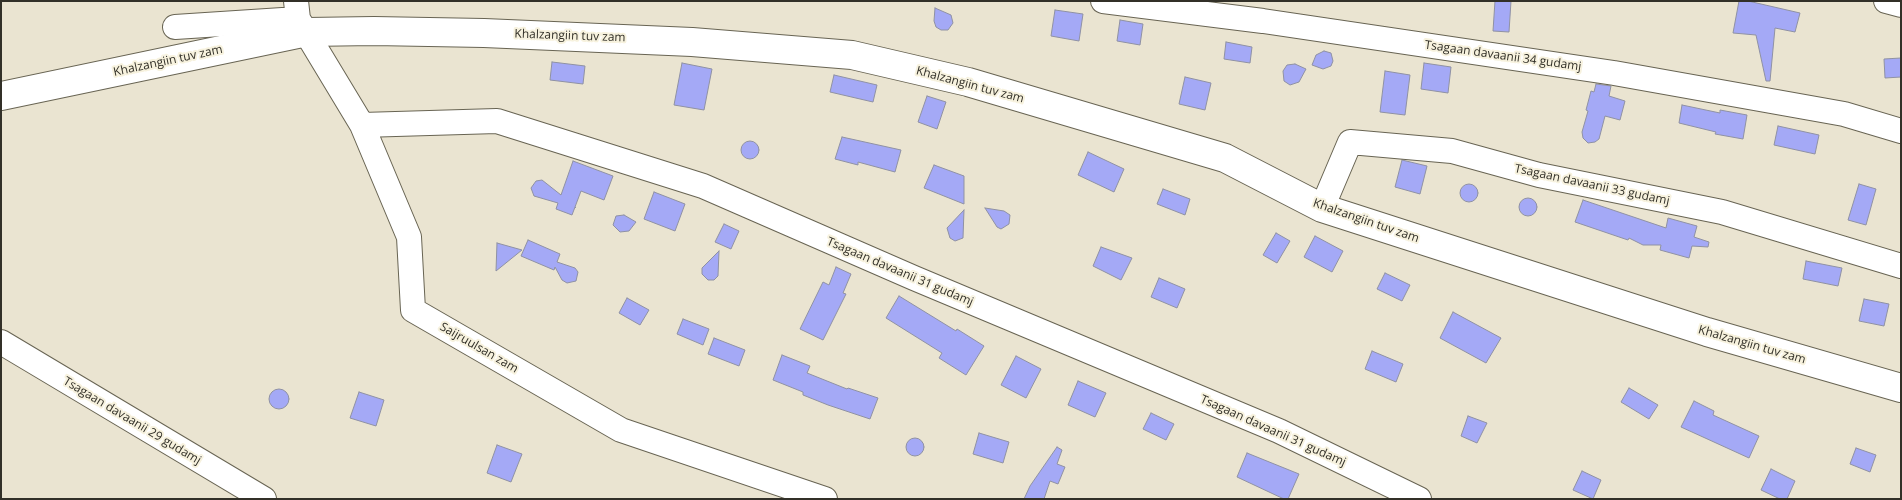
<!DOCTYPE html>
<style>
body{margin:0}
#map{position:relative;width:1902px;height:500px;overflow:hidden;background:#eae4d1;font-family:"Open Sans",sans-serif}
canvas{display:block}
.frame{position:absolute;inset:0;border:2px solid #323028;pointer-events:none}
</style>
<div id="map">
<canvas width="1902" height="500"></canvas>
<div class="frame"></div>
</div>
<script>
const ctx = document.querySelector('canvas').getContext('2d');
ctx.lineJoin = 'round';
function fill(path, color) {
  ctx.fillStyle = color;
  ctx.fill(path, 'evenodd');
}
function toPath(rows) {
  const path = new Path2D();
  for (const r of rows) {
    if (r.length === 3) {
      path.moveTo(r[0] + r[2], r[1]);
      path.arc(r[0], r[1], r[2], 0, 2 * Math.PI);
      continue;
    }
    path.moveTo(r[0], r[1]);
    for (let i = 2; i < r.length; i += 2) path.lineTo(r[i], r[i + 1]);
  }
  return path;
}
function trace(path, color, width, dash) {
  ctx.strokeStyle = color;
  ctx.lineWidth = width;
  ctx.lineCap = dash ? 'butt' : 'round';
  ctx.setLineDash(dash || []);
  ctx.stroke(path);
}
function label(font, color, halo, rows, align = 'center') {
  ctx.font = font + ' "Open Sans",sans-serif';
  ctx.lineWidth = 4;
  ctx.setLineDash([]);
  ctx.textBaseline = 'middle';
  ctx.strokeStyle = halo;
  ctx.fillStyle = color;
  for (const [text, x, y, turn = 0] of rows) {
    ctx.save();
    ctx.translate(x, y);
    ctx.rotate((+turn || 0) * Math.PI / 180);
    ctx.textAlign = isNaN(turn) ? turn : align;
    if (halo) ctx.strokeText(text, 0, 0);
    ctx.fillText(text, 0, 0);
    ctx.restore();
  }
}
const building = toPath([
 [1495,1,1511,1,1509,32,1493,31,1495,1],
 [1739,1,1748,1,1800,13,1795,32,1775,28,1770,81,1766,81,1756,35,1733,33,1739,1],
 [935,8,951,15,953,23,948,30,941,30,936,27,934,21,935,8],
 [1055,10,1083,14,1079,41,1051,36,1055,10],
 [1120,20,1143,24,1140,45,1117,41,1120,20],
 [1226,42,1252,47,1250,63,1224,59,1226,42],
 [1324,51,1331,53,1333,61,1331,66,1323,69,1312,65,1316,55,1324,51],
 [1901,58,1901,77,1885,78,1884,59,1901,58],
 [552,62,585,66,583,84,550,80,552,62],
 [682,63,712,69,704,110,674,105,682,63],
 [1424,63,1451,67,1448,93,1421,89,1424,63],
 [1295,64,1306,69,1299,82,1290,85,1284,81,1283,71,1287,65,1295,64],
 [1385,71,1410,75,1405,115,1380,112,1385,71],
 [834,75,877,85,873,102,830,92,834,75],
 [1185,77,1211,83,1205,110,1179,104,1185,77],
 [1596,84,1611,86,1609,96,1625,101,1620,120,1605,116,1599,139,1595,142,1588,143,1583,138,1582,132,1588,111,1586,110,1591,91,1594,92,1596,84],
 [927,96,946,102,937,129,918,122,927,96],
 [1682,105,1720,113,1720,110,1747,115,1743,139,1715,134,1716,132,1679,123,1682,105],
 [1778,126,1819,135,1815,154,1774,145,1778,126],
 [842,137,901,150,895,172,858,162,858,165,835,159,842,137],
 [750,150,9],
 [1088,152,1124,169,1114,192,1078,175,1088,152],
 [1402,160,1427,166,1420,194,1395,187,1402,160],
 [573,161,613,176,604,200,581,191,575,207,576,208,575,207,572,215,556,209,558,203,534,196,531,188,536,181,542,180,561,195,573,161],
 [934,165,964,176,964,204,924,188,934,165],
 [1469,193,9],
 [1859,184,1876,189,1866,225,1848,220,1859,184],
 [1163,189,1190,199,1185,215,1157,204,1163,189],
 [654,192,685,204,675,231,644,219,654,192],
 [1528,207,9],
 [1583,200,1666,228,1668,218,1697,226,1694,237,1709,242,1708,247,1692,246,1689,258,1660,250,1661,245,1643,245,1629,238,1628,240,1575,222,1583,200],
 [985,208,1004,211,1010,215,1009,224,1001,229,997,227,985,208],
 [964,210,963,238,955,241,950,238,947,228,964,210],
 [624,215,636,222,629,231,620,232,613,225,616,216,624,215],
 [724,224,739,231,731,249,715,242,724,224],
 [1276,233,1290,241,1277,263,1263,255,1276,233],
 [1315,236,1343,251,1332,272,1304,257,1315,236],
 [528,240,560,254,557,262,575,268,578,272,576,281,567,283,562,280,555,267,554,270,521,256,528,240],
 [497,243,522,250,496,271,497,243],
 [1101,247,1132,258,1121,280,1093,266,1101,247],
 [719,251,718,276,714,280,708,280,702,274,702,268,719,251],
 [1806,261,1842,268,1838,286,1803,279,1806,261],
 [836,267,851,274,843,293,846,294,823,340,800,329,823,282,829,285,836,267],
 [1385,273,1410,285,1402,301,1377,289,1385,273],
 [1159,278,1185,289,1177,308,1151,297,1159,278],
 [899,296,956,331,957,329,984,346,966,375,939,358,942,353,886,318,899,296],
 [627,298,649,310,640,325,619,313,627,298],
 [1864,299,1889,304,1884,326,1859,321,1864,299],
 [1453,312,1501,338,1486,363,1440,338,1453,312],
 [683,319,709,329,703,345,677,334,683,319],
 [714,338,745,350,739,366,708,354,714,338],
 [1372,351,1403,364,1396,382,1365,369,1372,351],
 [782,355,810,366,807,373,847,389,848,388,878,398,870,419,828,405,803,395,803,392,773,380,782,355],
 [1016,356,1041,369,1026,398,1001,385,1016,356],
 [1078,381,1106,393,1095,417,1068,405,1078,381],
 [1629,388,1658,405,1649,419,1621,402,1629,388],
 [279,399,10],
 [359,392,384,400,376,426,350,418,359,392],
 [1694,401,1714,411,1713,415,1759,436,1749,458,1681,427,1694,401],
 [1151,413,1174,424,1166,440,1143,429,1151,413],
 [1468,416,1487,423,1477,443,1461,436,1468,416],
 [979,433,1009,442,1003,463,973,454,979,433],
 [915,447,9],
 [497,445,522,454,511,482,487,473,497,445],
 [1057,447,1062,450,1057,464,1065,467,1058,484,1050,481,1044,499,1024,499,1030,486,1057,447],
 [1856,448,1876,455,1870,472,1850,464,1856,448],
 [1247,453,1299,474,1288,499,1284,499,1237,477,1247,453],
 [1771,469,1795,481,1787,499,1780,499,1761,490,1771,469],
 [1582,471,1601,480,1593,499,1573,490,1582,471]
]);
fill(building, '#a4a9f6');
trace(building, '#8f91a3', 1);
const minor = toPath([
 [296,1,298,19,362,125,409,237,413,310,621,430,825,499],
 [1103,1,1263,21,1614,73,1844,114,1901,131],
 [1886,1,1901,5],
 [175,27,298,19],
 [362,125,497,121,703,186,914,278,1279,431,1419,499],
 [1322,208,1350,142,1452,151,1539,175,1722,212,1901,266],
 [1,342,264,499]
]);
const tertiary = toPath([
 [1,96,307,32,374,31,484,33,692,42,852,55,968,82,1225,158,1322,208,1707,332,1901,388]
]);
trace(minor, '#686453', 26);
trace(tertiary, '#686453', 30);
trace(minor, '#fff', 24);
trace(tertiary, '#fff', 28);
label('12px', '#323028', '#f7f2de', [
 ["Khalzangiin tuv zam",570,36,2],
 ["Tsagaan davaanii 34 gudamj",1503,56,8],
 ["Khalzangiin tuv zam",168,61,-12],
 ["Khalzangiin tuv zam",970,85,15],
 ["Tsagaan davaanii 33 gudamj",1592,185,12],
 ["Khalzangiin tuv zam",1366,221,19],
 ["Tsagaan davaanii 31 gudamj",900,272,23],
 ["Khalzangiin tuv zam",1752,345,16],
 ["Saijruulsan zam",479,348,30],
 ["Tsagaan davaanii 29 gudamj",132,421,31],
 ["Tsagaan davaanii 31 gudamj",1273,431,24]
]);
</script>
